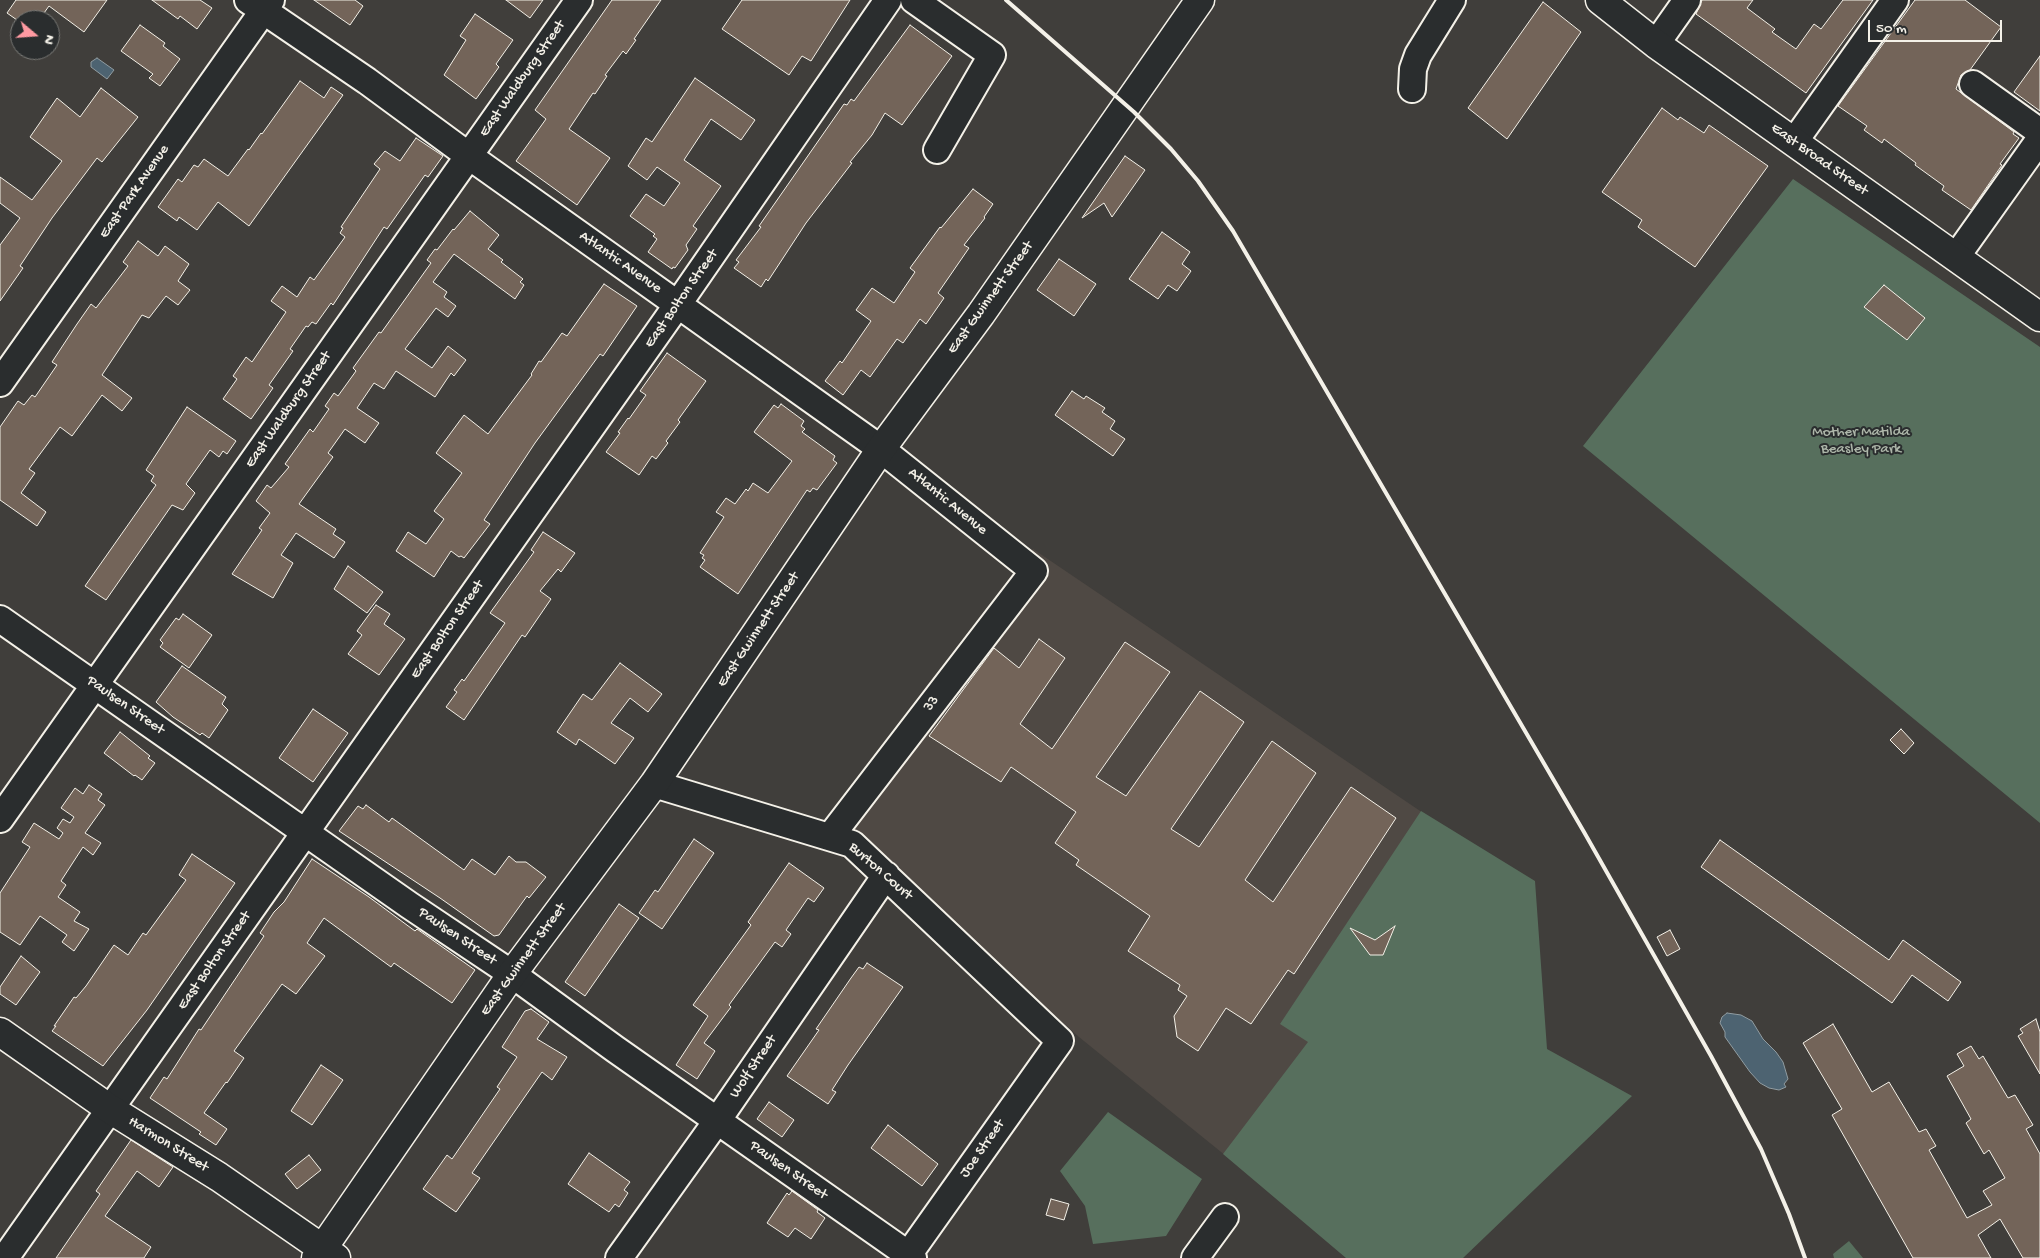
<!DOCTYPE html>
<style>
body{margin:0}
#map{position:relative;width:2040px;height:1258px;overflow:hidden;background:#403e3b;font-family:"Gochi Hand",sans-serif}
canvas{display:block}
.north{position:absolute;left:10px;top:10px;width:50px;height:50px;box-sizing:border-box;background:#2a2d2e;border:1px solid #7b7b78;border-radius:50%;rotate:108deg;font-size:14px;font-weight:700;line-height:20px;text-align:center;color:#f4f1e8}
.north::after{content:'';display:block;margin:auto;width:18px;height:22px;background:#ff9aa2;clip-path:polygon(50% 0,100% 100%,50% 72%,0 100%)}
.scale{position:absolute;left:1868px;top:20px;width:134px;height:22px;box-sizing:border-box;border:2px solid #f4f1e8;border-top:0;padding-left:6px;font-size:15px;line-height:18px;white-space:nowrap;color:#f4f1e8;-webkit-text-stroke:4px #2a2d2e;paint-order:stroke}
</style>
<div id="map">
<canvas width="2040" height="1258"></canvas>
<div class="north">N</div>
<div class="scale">50 m</div>
</div>
<script>
const ctx = document.querySelector('canvas').getContext('2d');
ctx.lineJoin = 'round';
function fill(path, color) {
  ctx.fillStyle = color;
  ctx.fill(path, 'evenodd');
}
function toPath(rows) {
  const path = new Path2D();
  for (const r of rows) {
    path.moveTo(r[0], r[1]);
    for (let i = 2; i < r.length; i += 2) path.lineTo(r[i], r[i + 1]);
  }
  return path;
}
function trace(path, color, width, dash) {
  ctx.strokeStyle = color;
  ctx.lineWidth = width;
  ctx.lineCap = dash ? 'butt' : 'round';
  ctx.setLineDash(dash || []);
  ctx.stroke(path);
}
function label(font, color, halo, rows, align = 'center') {
  ctx.font = font + ' "Gochi Hand",sans-serif';
  ctx.lineWidth = 4;
  ctx.setLineDash([]);
  ctx.textBaseline = 'middle';
  ctx.strokeStyle = halo;
  ctx.fillStyle = color;
  for (const [text, x, y, turn = 0] of rows) {
    ctx.save();
    ctx.translate(x, y);
    ctx.rotate((+turn || 0) * Math.PI / 180);
    ctx.textAlign = isNaN(turn) ? turn : align;
    if (halo) ctx.strokeText(text, 0, 0);
    ctx.fillText(text, 0, 0);
    ctx.restore();
  }
}
fill(toPath([
 [1033,549,1531,886,1352,1258,1079,1037,835,819]
]), '#4f4944');
fill(toPath([
 [1793,179,2040,347,2040,823,1583,446],
 [1421,811,1535,881,1547,1049,1632,1096,1463,1258,1346,1258,1223,1154,1308,1042,1280,1024],
 [1108,1112,1202,1179,1166,1236,1093,1244,1085,1206,1060,1171],
 [1849,1241,1863,1258,1834,1258,1833,1254]
]), '#576f5d');
const water = toPath([
 [97,58,114,70,107,79,91,67,91,62,97,58],
 [1727,1013,1741,1015,1752,1021,1763,1039,1776,1052,1783,1062,1788,1079,1784,1084,1786,1087,1779,1090,1769,1088,1760,1083,1750,1072,1725,1037,1725,1032,1720,1023,1722,1017,1727,1013]
]);
fill(water, '#4d6371');
trace(water, '#909ca1', 1);
const building = toPath([
 [16,0,107,0,84,32,49,6,39,20,17,20,7,13,16,0],
 [152,0,200,0,212,8,197,29,180,16,178,19,152,0],
 [314,0,355,0,363,6,350,25,314,0],
 [506,0,543,0,530,18,506,0],
 [612,0,661,0,634,39,636,40,626,54,623,51,605,75,607,76,595,94,593,93,569,129,610,158,577,205,516,161,546,119,535,110,612,0],
 [742,0,850,0,811,61,802,56,789,75,722,29,742,0],
 [1702,0,1753,0,1747,8,1775,29,1772,32,1796,49,1814,24,1821,29,1843,0,1873,0,1806,93,1696,14,1702,0],
 [1915,0,1965,0,2001,27,1970,70,1961,75,1956,89,2014,132,2013,134,2019,138,2000,164,2002,165,1971,210,1942,190,1944,186,1915,165,1916,163,1884,139,1882,143,1864,130,1867,126,1838,106,1915,0],
 [1543,2,1581,32,1507,139,1468,108,1543,2],
 [475,14,513,40,496,64,499,67,476,99,444,75,466,40,460,36,475,14],
 [140,25,165,43,163,46,180,59,160,86,149,78,153,74,121,51,140,25],
 [910,25,952,56,902,125,885,113,872,135,850,162,852,163,806,223,768,281,766,279,761,287,734,268,739,262,736,260,761,227,759,226,844,104,847,105,851,99,854,101,910,25],
 [2040,56,2040,111,2014,92,2040,56],
 [695,78,755,120,741,140,711,119,684,160,721,186,693,226,697,229,686,245,688,250,675,268,673,267,672,269,648,252,657,239,653,236,655,234,630,216,646,194,664,206,680,183,657,167,647,180,628,166,646,138,652,142,695,78],
 [300,81,324,98,331,87,343,95,249,226,218,202,197,230,179,217,177,221,158,207,178,179,182,182,194,165,198,167,204,159,228,176,248,149,249,150,261,133,262,134,300,81],
 [101,88,138,117,102,162,97,158,52,218,20,266,23,268,0,301,0,245,20,218,0,203,0,177,32,200,62,161,30,137,57,98,80,117,101,88],
 [1662,108,1678,120,1680,117,1704,133,1709,125,1768,166,1695,267,1638,227,1642,220,1602,192,1662,108],
 [416,138,443,156,428,177,425,175,387,229,384,227,333,305,331,303,316,324,312,322,308,327,306,326,290,349,293,351,269,385,273,388,251,419,223,399,237,379,233,376,246,357,252,362,286,312,271,301,282,286,297,297,310,277,314,280,345,237,340,233,343,228,341,227,380,169,374,164,385,151,400,161,416,138],
 [1125,156,1145,170,1112,217,1104,203,1082,218,1125,156],
 [973,189,993,204,984,217,985,218,964,245,969,248,938,293,944,298,926,324,920,319,903,343,897,339,870,377,861,370,843,395,825,381,840,361,842,363,871,321,856,310,872,288,894,303,915,272,910,268,940,227,941,228,973,189],
 [470,211,499,235,488,249,503,260,501,262,523,279,520,282,524,285,515,299,454,254,433,282,447,292,444,297,456,306,448,317,436,308,405,349,432,368,448,346,466,360,454,376,451,373,435,397,396,371,384,389,374,383,357,408,379,423,365,443,345,429,328,453,333,457,299,504,336,529,333,534,345,542,334,558,296,533,281,555,293,563,273,598,232,574,262,530,259,528,270,513,256,501,267,485,271,488,289,467,285,464,310,429,313,432,329,409,325,406,334,393,338,396,356,371,353,368,379,332,381,333,431,263,427,260,435,249,437,250,453,229,454,230,470,211],
 [1162,232,1190,252,1182,264,1191,271,1177,291,1168,285,1158,299,1129,279,1162,232],
 [138,241,158,256,165,246,189,264,178,281,190,290,178,305,166,296,149,318,142,315,102,375,132,398,122,411,102,395,72,436,60,427,29,469,35,473,21,493,46,512,37,526,0,500,0,427,18,401,24,405,32,395,35,397,57,365,52,362,77,324,91,304,96,308,128,266,123,262,138,241],
 [1059,259,1096,284,1074,316,1037,290,1059,259],
 [604,284,637,306,603,356,600,354,535,443,484,520,490,524,464,558,461,556,459,557,451,551,434,577,396,551,408,532,426,544,444,519,434,511,462,473,436,453,464,415,488,434,532,375,531,374,539,361,541,362,562,333,567,336,604,284],
 [1884,285,1925,318,1907,340,1864,307,1884,285],
 [667,353,706,381,678,420,680,422,666,441,668,443,656,459,652,456,639,475,606,452,620,433,618,432,628,418,629,419,646,395,640,391,667,353],
 [1072,391,1084,399,1086,396,1105,408,1102,412,1115,421,1110,429,1125,439,1113,456,1055,415,1072,391],
 [781,404,804,421,801,426,805,429,802,432,835,456,833,460,837,463,817,490,813,488,810,492,807,490,738,594,700,567,705,560,702,558,704,555,700,553,724,517,716,512,726,498,735,504,746,489,748,491,753,483,768,493,792,461,754,432,774,405,778,408,781,404],
 [187,407,236,441,227,454,223,451,219,457,210,450,186,484,195,493,183,510,172,505,106,600,85,586,156,485,151,481,154,476,146,470,187,407],
 [543,532,575,553,561,572,558,569,540,591,551,599,525,637,522,635,464,720,446,707,457,692,454,690,462,679,464,681,505,623,490,613,534,552,531,550,543,532],
 [348,566,383,592,367,613,334,589,348,566],
 [376,605,390,614,384,624,405,639,379,675,348,654,362,635,357,631,376,605],
 [183,614,212,635,189,668,160,647,163,643,160,640,176,618,179,620,183,614],
 [1039,639,1065,658,1020,724,1052,749,1125,642,1170,672,1096,777,1126,796,1200,691,1244,722,1171,829,1199,847,1272,741,1316,773,1245,880,1273,902,1351,787,1396,818,1294,974,1288,970,1251,1024,1226,1008,1198,1051,1177,1037,1174,1016,1187,996,1178,990,1180,985,1128,951,1150,916,1076,865,1079,860,1055,843,1076,812,1011,767,1001,782,929,736,994,648,1019,668,1039,639],
 [620,663,662,694,648,712,630,698,611,723,634,738,615,764,579,739,576,745,557,732,583,694,592,700,620,663],
 [182,666,226,697,222,704,228,710,209,738,202,733,200,735,173,717,156,702,182,666],
 [313,709,348,733,313,782,279,758,313,709],
 [1901,729,1914,743,1904,754,1890,740,1901,729],
 [120,732,150,756,148,758,155,763,142,780,135,775,134,776,104,753,120,732],
 [89,785,102,794,98,800,105,805,85,833,101,843,93,855,83,847,61,881,66,885,58,897,80,912,74,921,89,929,74,951,62,942,67,935,40,916,20,945,0,932,0,893,30,847,22,842,34,823,59,839,63,833,57,828,63,819,70,823,74,817,61,808,75,788,83,794,89,785],
 [366,805,389,822,392,818,464,870,472,859,495,875,509,856,516,862,526,862,546,877,529,898,527,896,499,935,494,936,440,898,339,831,358,806,363,809,366,805],
 [694,839,714,853,662,929,639,913,655,890,658,892,694,839],
 [1720,840,1889,960,1903,940,1961,982,1948,1001,1912,975,1892,1003,1701,867,1720,840],
 [192,854,235,883,147,1010,103,1066,52,1031,56,1026,54,1026,74,997,76,998,86,986,114,945,128,955,143,933,146,935,186,880,179,875,192,854],
 [312,859,369,897,415,931,417,929,475,970,452,1003,394,963,391,967,324,918,307,943,325,956,296,994,282,984,234,1051,244,1058,227,1083,226,1082,204,1113,227,1129,216,1145,199,1134,201,1132,150,1098,164,1077,167,1079,199,1029,201,1030,264,936,260,933,274,912,284,902,312,859],
 [789,863,824,888,814,902,808,898,786,930,791,934,782,947,775,942,729,1005,731,1007,704,1043,715,1051,697,1079,676,1065,708,1016,693,1005,751,925,748,922,789,863],
 [619,904,639,918,585,996,565,982,619,904],
 [1395,926,1383,955,1370,955,1350,928,1375,940,1395,926],
 [1670,930,1680,949,1667,956,1657,937,1670,930],
 [21,956,40,972,16,1005,0,994,0,987,21,956],
 [867,963,903,987,848,1065,832,1090,836,1092,828,1104,787,1076,819,1030,816,1029,851,978,859,967,863,969,867,963],
 [531,1009,549,1022,537,1039,567,1057,552,1080,542,1072,472,1173,480,1178,456,1212,423,1189,447,1155,452,1159,500,1089,497,1087,517,1057,502,1047,525,1011,531,1009],
 [2036,1019,2040,1032,2040,1074,2018,1036,2023,1033,2020,1029,2036,1019],
 [1833,1024,1872,1092,1889,1082,1919,1132,1926,1129,1936,1146,1929,1150,1967,1218,1992,1205,1983,1191,2005,1178,1989,1150,1984,1154,1966,1123,1971,1119,1947,1076,1964,1066,1957,1054,1971,1046,1979,1059,1983,1056,2008,1098,2015,1095,2033,1125,2026,1129,2040,1154,2040,1258,2023,1258,2000,1219,1978,1235,1991,1258,1913,1258,1832,1115,1842,1109,1803,1043,1833,1024],
 [321,1065,343,1080,312,1125,291,1111,321,1065],
 [769,1102,794,1120,782,1137,757,1119,769,1102],
 [888,1125,938,1164,922,1186,871,1148,888,1125],
 [131,1140,173,1167,159,1187,137,1171,105,1216,151,1247,144,1258,56,1258,100,1194,96,1191,131,1140],
 [589,1153,630,1182,624,1190,628,1193,619,1207,615,1204,609,1212,568,1184,589,1153],
 [309,1155,321,1170,297,1189,285,1174,309,1155],
 [792,1191,818,1210,817,1212,825,1218,811,1239,795,1228,788,1237,767,1223,787,1193,789,1195,792,1191],
 [1051,1199,1069,1204,1064,1220,1046,1215,1051,1199]
]);
fill(building, '#736459');
trace(building, '#f4f1e8', 1);
const minor = toPath([
 [248,0,367,81,469,156,881,449,1034,571,830,837],
 [914,0,992,55,937,150],
 [1656,44,1687,0],
 [1973,84,2040,132],
 [1412,89,1413,69,1418,55,1452,0],
 [1794,142,1895,0],
 [1956,257,2040,139],
 [0,383,271,0],
 [0,619,409,905,512,974,615,1049,913,1258],
 [654,784,852,844,1060,1041,906,1258],
 [0,819,579,0],
 [5,1258,678,304,888,0],
 [619,1258,717,1121,886,875],
 [1195,1258,1225,1217]
]);
const major = toPath([
 [1600,0,1656,44,2040,317],
 [0,1032,110,1109,219,1177,336,1258],
 [316,1258,512,974,654,784,881,449,981,314,1200,0]
]);
trace(minor, '#f4f1e8', 30);
trace(major, '#f4f1e8', 31);
trace(minor, '#2a2d2e', 26);
trace(major, '#2a2d2e', 28);
trace(toPath([
 [1006,0,1134,112,1171,149,1198,181,1233,231,1584,832,1711,1056,1761,1149,1789,1214,1805,1258]
]), '#f4f1e8', 4);
label('15px', '#f4f1e8', '#2a2d2e', [
 ["East Waldburg Street",523,79,-55],
 ["East Broad Street",1819,160,35],
 ["East Park Avenue",135,192,-55],
 ["Atlantic Avenue",620,263,35],
 ["East Gwinnett Street",991,298,-54],
 ["East Bolton Street",682,299,-55],
 ["East Waldburg Street",289,410,-55],
 ["Atlantic Avenue",947,502,39],
 ["East Bolton Street",448,630,-55],
 ["East Gwinnett Street",759,630,-56],
 ["33",932,704,-53],
 ["Paulsen Street",125,706,35],
 ["Burton Court",880,872,41],
 ["Paulsen Street",457,937,34],
 ["East Gwinnett Street",524,960,-54],
 ["East Bolton Street",215,961,-55],
 ["Wolf Street",754,1067,-56],
 ["Harmon Street",168,1145,32],
 ["Joe Street",983,1149,-55],
 ["Paulsen Street",788,1171,35]
]);
label('15px', '#adb6a9', '#2a2d2e', [
 ["Mother Matilda",1861,433],
 ["Beasley Park",1861,450]
]);
</script>
